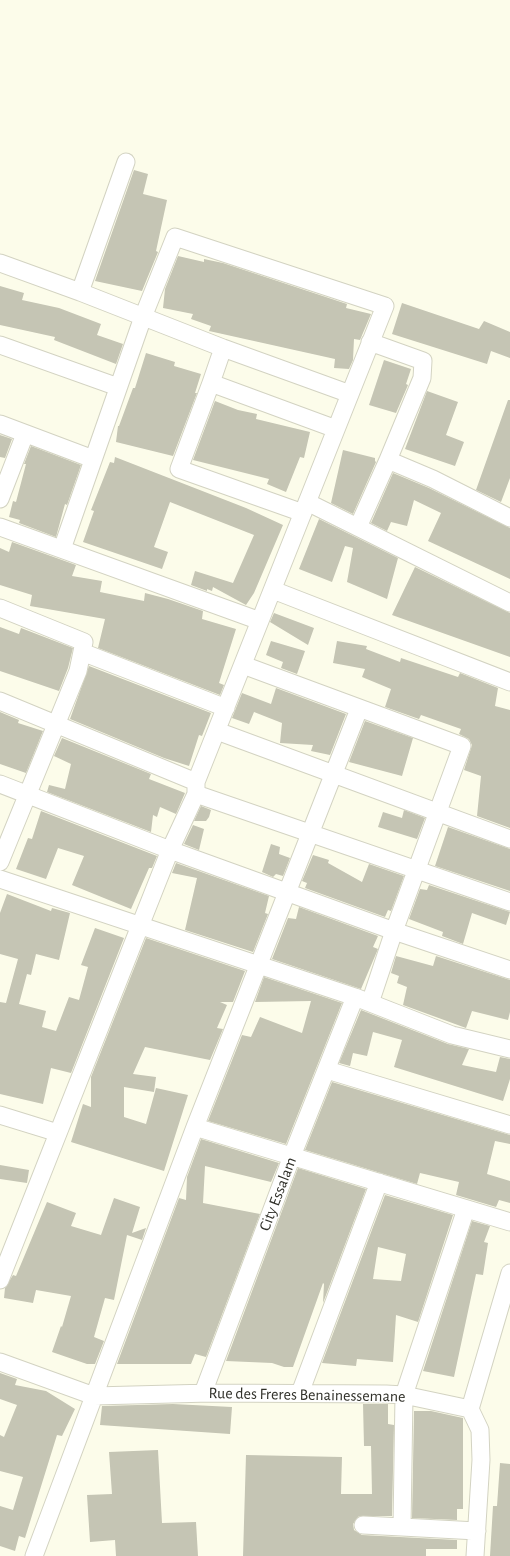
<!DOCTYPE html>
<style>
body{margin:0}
canvas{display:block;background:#fcfcea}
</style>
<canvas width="510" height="1556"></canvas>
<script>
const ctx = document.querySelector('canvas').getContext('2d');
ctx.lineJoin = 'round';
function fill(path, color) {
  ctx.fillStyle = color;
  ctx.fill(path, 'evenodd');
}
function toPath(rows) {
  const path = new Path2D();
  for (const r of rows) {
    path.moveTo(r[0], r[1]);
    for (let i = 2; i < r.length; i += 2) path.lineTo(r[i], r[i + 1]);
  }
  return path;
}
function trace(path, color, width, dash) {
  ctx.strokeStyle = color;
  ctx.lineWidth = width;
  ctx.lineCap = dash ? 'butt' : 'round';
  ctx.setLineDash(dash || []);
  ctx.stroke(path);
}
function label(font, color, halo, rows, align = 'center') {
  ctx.font = font + ' "Alegreya Sans",sans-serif';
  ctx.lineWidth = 3;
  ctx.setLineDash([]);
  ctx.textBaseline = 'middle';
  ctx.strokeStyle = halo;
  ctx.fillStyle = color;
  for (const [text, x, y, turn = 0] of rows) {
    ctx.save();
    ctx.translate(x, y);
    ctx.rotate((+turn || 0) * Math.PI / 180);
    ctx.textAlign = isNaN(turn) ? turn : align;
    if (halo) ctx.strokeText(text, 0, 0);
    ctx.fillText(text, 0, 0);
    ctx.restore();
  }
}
fill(toPath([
 [134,170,148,174,143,194,167,200,156,251,158,252,142,291,95,281],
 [178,256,204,262,204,259,223,263,347,304,346,308,371,314,360,340,354,339,353,360,349,369,334,368,335,359,209,331,211,326,191,319,193,314,163,308,165,289],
 [0,286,24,293,22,300,59,308,101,324,97,335,123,344,116,364,54,340,55,337,0,325],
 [402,303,479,329,484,321,510,332,510,358,491,351,487,364,392,334],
 [146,353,175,362,174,366,201,374,195,393,197,393,173,456,116,442,118,426,119,426,133,388,135,388],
 [384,360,411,369,406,384,408,385,396,413,369,405],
 [427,391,458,402,446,435,464,442,455,466,405,449],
 [508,400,510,400,510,478,501,502,476,490],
 [215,401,238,410,257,414,256,419,310,432,304,458,300,457,286,492,267,484,269,479,193,460],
 [0,435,12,439,5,458,0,457],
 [31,446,81,465,67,505,65,504,56,537,19,523,20,520,9,517,13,501,16,502,26,464,24,464],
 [343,450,375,458,375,461,376,462,353,514,331,503],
 [115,457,246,508,283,525,254,593,246,605,213,587,212,591,207,589,207,591,191,585,195,571,233,583,254,535,170,502,154,547,168,552,162,569,83,542,94,511,91,510,110,462,114,463],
 [393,473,429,488,510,528,510,579,428,541,441,513,414,500,407,526,391,522,387,531,371,523],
 [319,519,398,558,387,599,347,582,353,548,345,546,332,582,299,569],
 [12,542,76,565,72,576,102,581,100,592,144,601,145,593,168,599,203,611,202,619,236,629,219,683,224,685,220,695,98,648,105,619,30,606,32,595,0,585,0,548,9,552],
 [415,567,510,613,510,657,392,615],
 [274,613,314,628,308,645,270,622],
 [0,627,19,634,21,628,73,648,68,668,59,691,0,671],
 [271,641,305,651,297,674,281,668,283,662,266,655],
 [337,641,367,646,366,649,400,662,401,658,458,677,460,673,498,688,495,706,510,710,510,828,477,816,481,776,464,770,472,745,469,739,459,734,461,729,421,715,419,719,385,707,391,689,362,677,365,669,333,663],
 [89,666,211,713,202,736,199,735,189,766,164,758,70,719],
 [276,688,346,714,330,755,311,751,313,745,280,743,282,723,254,712,249,724,232,718,242,693,271,704],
 [0,712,19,720,18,723,43,731,26,773,0,764],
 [365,721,413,738,402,776,349,762],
 [62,738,151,774,149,779,185,793,176,814,160,807,157,817,153,815,151,832,47,792,49,785,65,789,71,764,54,756],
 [201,806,211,810,209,817,206,821,194,821],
 [404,810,425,818,417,839,378,827,383,812,402,818],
 [41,811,157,856,152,868,149,868,131,909,72,885,84,856,58,848,46,879,16,869,28,838,32,839],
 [193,825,204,829,199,850,184,844],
 [448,827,510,849,510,891,435,866],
 [271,844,280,847,279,854,290,858,283,876,276,874,273,877,262,872],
 [313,855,329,860,328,863,362,882,369,864,404,876,391,911,388,910,385,917,305,888,307,883,302,881],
 [176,863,269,896,265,913,268,914,253,952,185,930,197,878,172,873],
 [429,885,510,912,506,925,472,913,463,944,442,936,443,932,409,919,420,889,427,890],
 [7,894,51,911,52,908,70,913,59,960,36,954,31,975,27,974,19,1004,46,1011,42,1027,56,1031,69,997,79,1000,88,967,81,965,95,928,124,938,71,1073,51,1068,43,1104,0,1094,0,1002,6,1003,18,959,0,954,0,913],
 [299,907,378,936,373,947,378,949,361,989,272,959,288,918,296,919],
 [146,938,245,971,233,1002,220,1002,227,1005,217,1028,223,1029,210,1060,145,1047,133,1074,156,1077,154,1092,124,1087,124,1117,146,1124,156,1088,188,1095,164,1171,71,1142,83,1104,91,1107,91,1077],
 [396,956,433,966,436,956,510,980,510,1012,508,1020,472,1011,466,1028,403,1005,407,987,397,983,399,976,391,973],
 [264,977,342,1003,286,1144,208,1121,242,1035,251,1037,260,1017,302,1033,311,1001,255,1002],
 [361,1010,448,1044,469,1049,462,1065,496,1072,500,1057,510,1059,510,1079,503,1101,394,1067,402,1040,373,1032,367,1056,353,1053,350,1066,339,1063],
 [332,1082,510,1135,510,1144,495,1141,487,1174,510,1181,510,1203,499,1200,496,1207,456,1195,459,1182,420,1173,417,1184,305,1150],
 [201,1139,279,1163,271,1182,205,1166,203,1203,260,1214,206,1357,195,1354,191,1364,117,1364,179,1198,186,1200,187,1177],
 [0,1165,29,1170,27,1183,0,1179],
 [298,1168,366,1189,323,1303,324,1284,323,1283,293,1367,284,1367,272,1363,226,1361],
 [385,1195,453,1215,418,1322,396,1315,393,1362,357,1359,356,1366,322,1363],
 [378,1247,406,1254,401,1281,373,1279],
 [114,1198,140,1207,132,1233,146,1228,142,1240,127,1235,114,1300,105,1298,94,1337,104,1341,95,1364,87,1364,52,1352,61,1326,62,1327,71,1296,36,1290,33,1303,4,1298,5,1288,13,1275,16,1276,47,1202,76,1213,71,1226,101,1235],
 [472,1221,490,1226,484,1242,488,1243,483,1275,476,1274,454,1377,423,1371],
 [0,1373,17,1379,15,1385,46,1391,75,1409,62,1436,57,1435,25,1538,19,1536,15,1551,0,1546,0,1506,13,1510,23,1477,0,1471,0,1435,4,1437,17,1405,0,1399],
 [173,1404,232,1407,230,1434,100,1425,102,1406],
 [363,1404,388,1404,388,1424,394,1425,392,1516,359,1516,353,1524,354,1530,362,1535,457,1540,457,1549,426,1549,426,1556,243,1556,246,1455,342,1457,341,1494,372,1494,371,1446,364,1446],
 [414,1411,431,1411,463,1418,463,1509,457,1509,457,1520,412,1518],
 [158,1450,162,1523,196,1522,198,1556,116,1556,115,1540,90,1542,87,1495,112,1494,109,1452],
 [500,1463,510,1464,510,1556,490,1556,493,1506,497,1506]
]), '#c5c5b4');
const minor = toPath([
 [0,263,80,292,223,348,350,394],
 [80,292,126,162],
 [370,342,423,361,422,378,388,460,433,479,510,518],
 [0,345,118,387],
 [223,348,211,383,336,429],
 [211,383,179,469,303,513],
 [0,424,93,459],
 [0,499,25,434],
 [307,502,510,603],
 [0,527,260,621],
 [358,527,388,460],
 [273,590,510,682],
 [0,608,84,642,78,671,0,862],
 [82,652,226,708],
 [243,665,462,746,394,931,370,1003],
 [0,701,196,782],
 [217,731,510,839],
 [0,784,170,850,394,931,510,970],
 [196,794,510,902],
 [0,879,355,997,452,1035,510,1049],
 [327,1070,510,1125],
 [0,1115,58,1133],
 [195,1127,510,1222],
 [466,1209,404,1395,402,1527,477,1531],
 [0,1280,170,850,196,794,196,782,385,306,175,237,143,317,62,549],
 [0,1362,94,1396,210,1393,386,1394,404,1395,470,1409,480,1430,481,1460,475,1556],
 [203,1393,292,1156,355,997],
 [300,1393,379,1182],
 [470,1409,510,1273],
 [363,1525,402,1527],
 [34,1556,195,1127,359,709]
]);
trace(minor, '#d3d3c2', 19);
trace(minor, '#fff', 17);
label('16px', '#303029', '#fff', [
 ["City Essalam",278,1194,-69],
 ["Rue des Freres Benainessemane",307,1395,1]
]);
</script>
